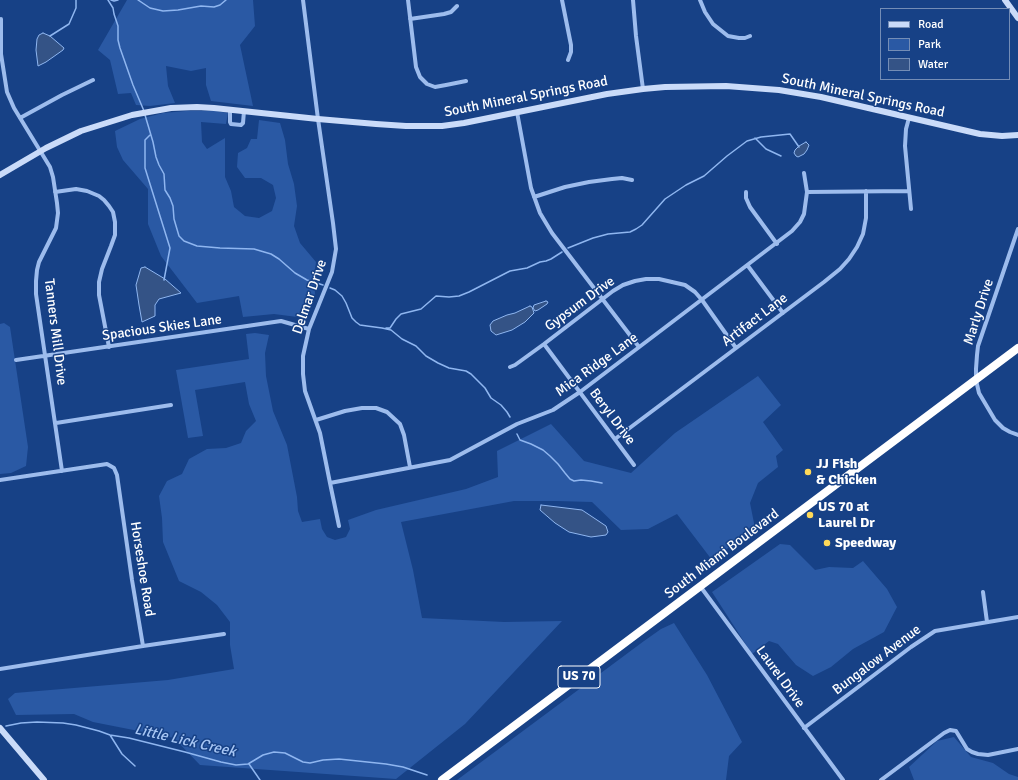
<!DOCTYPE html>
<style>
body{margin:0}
#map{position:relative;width:1018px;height:780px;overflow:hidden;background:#174186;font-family:Signika,sans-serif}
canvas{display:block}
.legend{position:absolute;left:880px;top:8px;width:130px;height:72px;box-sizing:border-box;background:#174186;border:1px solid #748db6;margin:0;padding:5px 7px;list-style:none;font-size:12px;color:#fff}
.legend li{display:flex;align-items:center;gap:8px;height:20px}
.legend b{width:20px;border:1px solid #748db6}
</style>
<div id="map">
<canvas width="1018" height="780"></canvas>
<ul class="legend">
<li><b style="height:5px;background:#cadbf9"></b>Road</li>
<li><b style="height:11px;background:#2a59a4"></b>Park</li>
<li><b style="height:11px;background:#345386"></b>Water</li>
</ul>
</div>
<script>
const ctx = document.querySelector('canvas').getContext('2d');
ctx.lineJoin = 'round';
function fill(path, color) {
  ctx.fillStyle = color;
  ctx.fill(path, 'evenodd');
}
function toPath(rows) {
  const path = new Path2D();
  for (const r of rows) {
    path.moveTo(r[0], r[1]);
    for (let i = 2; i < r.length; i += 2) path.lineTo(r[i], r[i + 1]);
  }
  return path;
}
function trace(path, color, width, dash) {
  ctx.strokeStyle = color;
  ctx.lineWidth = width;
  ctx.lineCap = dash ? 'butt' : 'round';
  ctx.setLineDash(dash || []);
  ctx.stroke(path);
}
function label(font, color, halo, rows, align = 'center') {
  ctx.font = font + ' Signika,sans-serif';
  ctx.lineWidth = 3;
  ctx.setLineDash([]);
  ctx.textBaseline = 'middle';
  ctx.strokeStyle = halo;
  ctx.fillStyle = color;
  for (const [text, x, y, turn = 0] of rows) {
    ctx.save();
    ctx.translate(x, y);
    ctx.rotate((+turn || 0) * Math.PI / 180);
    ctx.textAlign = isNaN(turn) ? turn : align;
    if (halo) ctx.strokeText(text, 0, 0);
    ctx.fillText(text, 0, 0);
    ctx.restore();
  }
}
fill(toPath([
 [127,0,253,0,255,26,240,45,253,106,211,101,206,85,206,68,191,71,166,66,168,86,175,103,150,106,136,105,131,93,118,94,110,60,98,50],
 [186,111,216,111,228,113,226,124,201,122,202,142,207,149,225,138,225,177,231,191,234,207,245,216,259,218,272,211,276,198,273,185,261,178,245,178,237,167,238,153,247,148,251,139,257,139,259,120,280,123,285,140,288,164,294,184,297,206,294,226,300,243,316,262,314,277,315,294,305,318,274,314,243,317,239,296,197,303,161,256,148,224,148,189,123,160,117,147,115,131,140,119,163,113],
 [4,323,10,327,28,447,26,466,11,473,0,474,0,324],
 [255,333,269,335,265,353,266,376,273,411,287,445,297,497,298,511,302,522,320,519,322,529,327,537,335,540,346,537,350,529,348,520,376,510,466,489,498,477,497,451,551,424,584,461,631,473,675,433,758,376,781,405,763,422,783,450,776,456,778,467,758,483,750,503,755,528,712,560,677,514,648,529,621,530,592,502,557,501,514,501,401,522,413,570,422,618,504,622,562,621,465,724,396,779,200,765,174,738,93,722,74,714,16,715,8,699,15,693,168,680,234,669,230,645,230,622,217,605,201,592,179,581,163,542,162,518,159,496,167,481,182,474,189,459,207,449,226,448,241,443,246,431,256,421,249,404,245,382,195,390,203,436,188,438,176,370,249,359,246,334],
 [780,544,790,545,815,570,829,567,853,568,863,561,887,589,897,607,884,632,853,649,831,667,813,676,796,665,778,644,769,641,752,654,712,592],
 [674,623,707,675,742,742,729,756,726,780,457,780,644,641,661,629],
 [954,737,971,757,993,763,1009,774,1018,777,1018,780,914,780,909,767,937,741]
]), '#2a59a4');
const water = toPath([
 [43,33,50,36,64,48,63,50,46,62,38,66,36,50,37,39,39,35,43,33],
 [806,142,809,145,807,150,804,154,798,157,796,156,794,153,795,150,799,146,806,142],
 [145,267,165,279,181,293,159,299,155,305,155,316,142,322,139,305,136,285,141,268,145,267],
 [546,301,548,302,547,304,538,310,535,311,533,308,534,305,546,301],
 [530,306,532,307,534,313,525,322,512,330,496,335,491,331,490,325,493,321,507,315,515,313,530,306],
 [541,505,582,510,606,526,608,532,606,535,591,537,569,532,555,523,540,510,541,505]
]);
fill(water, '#345386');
trace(water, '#8fb6f0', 1);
trace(toPath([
 [108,0,113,8,114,14,118,26,118,40,120,48,133,85,144,111],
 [111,0,114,1,118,0],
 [138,0,150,8,163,11,178,10,201,6,214,7,220,5,226,0],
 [50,36,69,24,76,8,76,0],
 [145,115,153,142,156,157,159,165,164,174,165,190,170,198,173,206,174,219,179,236,184,241,197,246,220,248,254,249,271,254,279,259,295,273,307,280,323,285],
 [150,135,145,140,145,168,170,248,164,280],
 [755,138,766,149,781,156],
 [568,248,593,238,608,234,630,232,636,229,642,225,665,199,686,185,704,176,727,156,747,141,761,137,790,134,799,147],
 [330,288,335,290,342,296,346,303,352,318,356,322,360,325,367,326,382,328,391,330,402,339,416,346,426,356,438,363,449,368,466,371,471,374,485,388,491,398,501,405,507,412,510,417],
 [386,328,390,328,396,319,401,314,421,309,436,296,449,297,459,296,469,292,510,271,527,268,540,262,546,261,551,259,562,252],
 [517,434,520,440,531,444,543,450,550,456,558,464,565,473,570,479,574,481,581,480,591,481,602,483],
 [6,726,21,723,37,722,63,723,76,725,99,731,110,735,129,738,185,752,221,762,236,765,248,764,263,755,274,752,285,753,303,762,310,763,323,760,339,759,386,764,403,767,427,775],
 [110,735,122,754,135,766],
 [249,764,260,780]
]), '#8fb6f0', 1.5);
trace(toPath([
 [303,0,318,119,333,223,336,249,332,272,309,329,303,356,303,374,305,391,320,433,330,483,339,526],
 [408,0,416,67,420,77,427,84,435,87,446,85,466,81],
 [562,0,571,45,571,52,568,60],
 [633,0,636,36,643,89],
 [700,0,705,12,713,24,728,36,739,38,745,38,750,36],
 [1,19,1,54,7,92,14,108,50,167,53,177,57,203,58,213,56,228,39,262,37,270,36,281,36,294,62,471],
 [410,19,444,14,451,12,457,6],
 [230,109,230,122,231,124,241,125,243,123,244,111],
 [517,112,531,188,540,213,552,233,639,347],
 [20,118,62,95,93,80],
 [909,118,906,129,905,146,911,209],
 [55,192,76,189,87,191,99,196,104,200,109,206,113,212,115,222,115,235,111,246,102,269,99,282,99,295,109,347],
 [746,192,746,198,750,207,777,244],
 [807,192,909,191],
 [534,197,565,187,589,182,612,179,622,178,632,180],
 [1018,229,978,346,977,355,976,369,976,380,979,393,995,420,1003,428,1010,432,1018,435],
 [748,266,783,313],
 [544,344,634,465],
 [16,360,281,321,309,329],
 [510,367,515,365,544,344,613,291,623,285,635,281,646,279,659,279,685,285,695,292,702,300,736,348],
 [316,420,345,411,362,408,376,408,387,412,400,424,404,435,410,467],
 [56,423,171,405],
 [615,439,824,282,840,269,849,259,857,247,863,234,866,218,866,191],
 [0,480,107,464,114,468,117,475,132,580,143,646],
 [330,483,450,460,517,424,553,410,580,392,792,231,800,222,804,214,807,192,804,173],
 [700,586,843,780],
 [983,592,987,622],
 [0,669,143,646,224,634],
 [804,728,911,647,935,631,1018,617],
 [881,780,944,733,950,730,956,731,967,749,972,752,978,754,988,755,1018,749]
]), '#9dbced', 4);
trace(toPath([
 [1005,0,1018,18],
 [0,175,46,148,81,131,132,115,171,108,197,107,214,108,318,119,376,124,406,126,442,126,464,123,607,94,643,89,665,87,726,86,779,90,821,97,980,134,1002,136,1018,135],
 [0,728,44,780]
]), '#cadbf9', 6);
trace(toPath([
 [442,780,1018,348]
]), '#fff', 8);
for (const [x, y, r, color] of [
 [808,472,4,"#ffd959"],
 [810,515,4,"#ffd959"],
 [827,543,4,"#ffd959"]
]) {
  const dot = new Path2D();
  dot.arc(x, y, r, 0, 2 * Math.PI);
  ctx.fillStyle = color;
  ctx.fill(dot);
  trace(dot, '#174186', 1.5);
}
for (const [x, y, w] of [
 [579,677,42]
]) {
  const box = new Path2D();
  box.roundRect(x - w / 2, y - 11, w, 22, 3);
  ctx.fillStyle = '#174186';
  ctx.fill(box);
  trace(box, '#fff', 1);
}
label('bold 13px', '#fff', null, [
 ["US 70",579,677]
]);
label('14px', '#fff', '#174186', [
 ["South Mineral Springs Road",863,96,12],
 ["South Mineral Springs Road",526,97,-11],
 ["Delmar Drive",310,297,-71],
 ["Gypsum Drive",580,304,-36],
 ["Marly Drive",979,312,-72],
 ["Artifact Lane",755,320,-37],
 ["Spacious Skies Lane",162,328,-8],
 ["Tanners Mill Drive",55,332,83],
 ["Mica Ridge Lane",597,365,-36],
 ["Beryl Drive",612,417,53],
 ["South Miami Boulevard",722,554,-37],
 ["Horseshoe Road",142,569,81],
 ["Bungalow Avenue",877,660,-37],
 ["Laurel Drive",780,677,54]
]);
label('bold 14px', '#fff', '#174186', [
 ["JJ Fish",816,464],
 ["& Chicken",816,480],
 ["US 70 at",818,507],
 ["Laurel Dr",818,523],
 ["Speedway",835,543]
], 'left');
label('italic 15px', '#a8c7f5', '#174186', [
 ["Little Lick Creek",185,741,13]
]);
</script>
